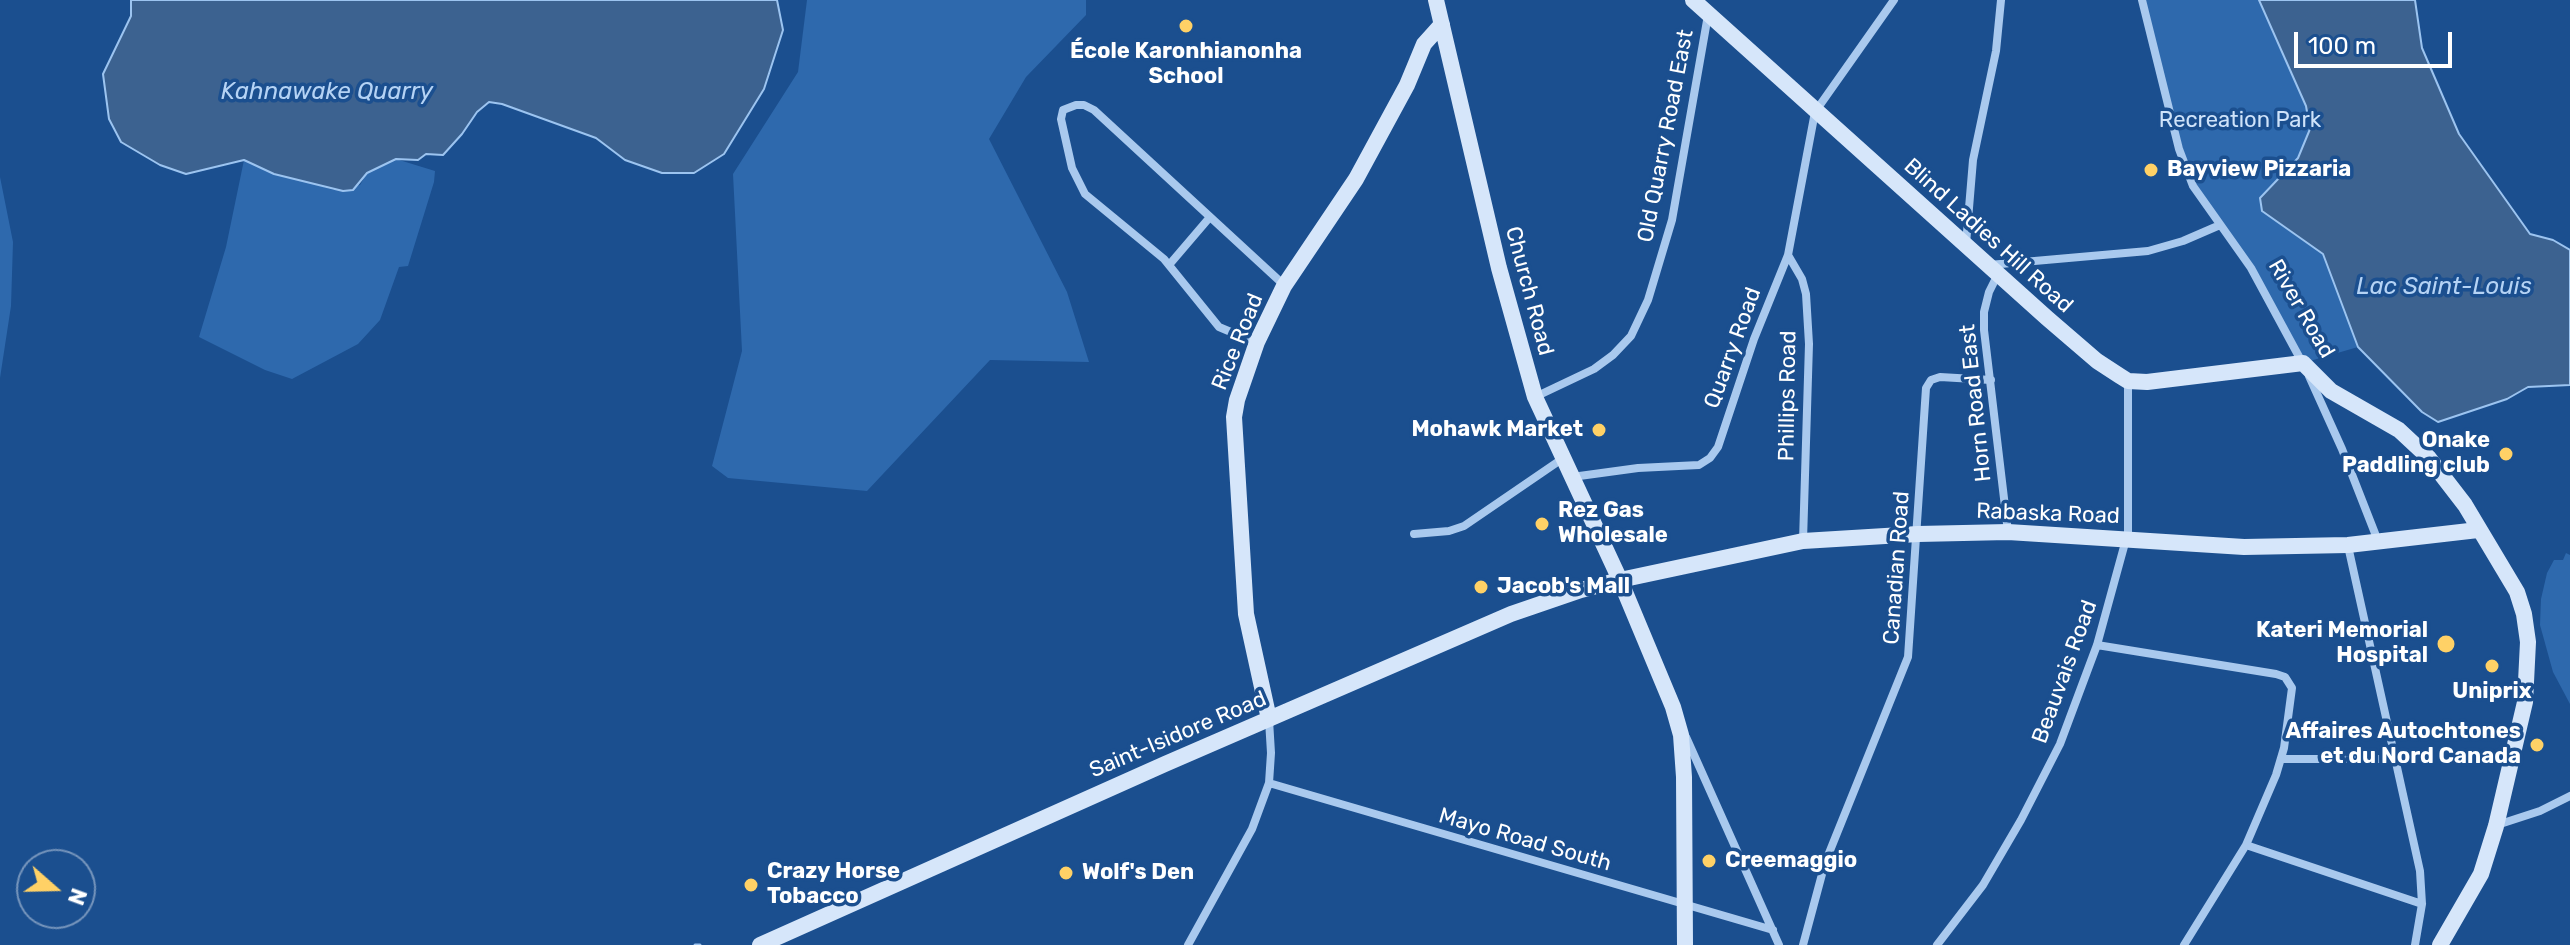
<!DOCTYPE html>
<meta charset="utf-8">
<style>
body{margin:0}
#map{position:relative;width:2570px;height:945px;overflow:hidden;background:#1b4f8f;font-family:Rubik,sans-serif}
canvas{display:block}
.north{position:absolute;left:16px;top:849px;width:80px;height:80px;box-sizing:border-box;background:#1b4f8f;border:2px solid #7695bc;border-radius:50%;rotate:110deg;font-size:22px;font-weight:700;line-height:32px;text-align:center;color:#fff}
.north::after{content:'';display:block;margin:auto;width:28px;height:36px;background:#ffd166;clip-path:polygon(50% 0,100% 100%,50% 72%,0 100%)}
.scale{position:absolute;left:2294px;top:32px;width:158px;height:36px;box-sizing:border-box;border:4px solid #fff;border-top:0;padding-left:10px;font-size:24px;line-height:28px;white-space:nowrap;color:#fff;-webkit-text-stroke:6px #1b4f8f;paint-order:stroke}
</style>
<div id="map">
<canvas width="2570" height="945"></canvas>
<div class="north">N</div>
<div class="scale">100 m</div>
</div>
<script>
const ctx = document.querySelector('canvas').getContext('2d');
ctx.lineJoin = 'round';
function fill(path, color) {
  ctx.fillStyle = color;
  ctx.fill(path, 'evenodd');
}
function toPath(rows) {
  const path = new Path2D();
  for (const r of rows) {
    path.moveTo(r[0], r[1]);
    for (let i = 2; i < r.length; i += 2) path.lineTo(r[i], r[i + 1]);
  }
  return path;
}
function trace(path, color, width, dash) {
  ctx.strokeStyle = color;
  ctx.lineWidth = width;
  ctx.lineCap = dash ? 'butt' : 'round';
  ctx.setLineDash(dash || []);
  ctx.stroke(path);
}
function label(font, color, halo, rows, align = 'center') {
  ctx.font = font + ' Rubik,sans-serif';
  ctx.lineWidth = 7;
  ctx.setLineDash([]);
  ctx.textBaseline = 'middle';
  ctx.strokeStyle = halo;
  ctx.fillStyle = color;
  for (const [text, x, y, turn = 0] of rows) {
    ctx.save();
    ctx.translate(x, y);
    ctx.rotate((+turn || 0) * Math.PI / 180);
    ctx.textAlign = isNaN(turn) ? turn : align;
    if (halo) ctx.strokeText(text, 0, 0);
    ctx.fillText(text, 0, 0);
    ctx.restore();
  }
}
fill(toPath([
 [807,0,1086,0,1086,15,1026,77,989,139,1067,292,1089,362,990,360,867,491,728,478,712,466,742,351,733,174,798,72],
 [2142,0,2259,0,2306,106,2310,129,2298,158,2260,197,2262,211,2323,254,2358,347,2303,363,2251,268,2193,186],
 [396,159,435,171,434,182,408,266,399,267,380,320,358,344,292,379,265,370,199,337,226,247,244,160,274,174,292,177,333,190,360,185,367,173],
 [0,177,13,242,11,306,0,378],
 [2566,553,2570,555,2570,704,2553,672,2540,625,2541,599,2547,573,2554,560,2563,560]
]), '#2e69ad');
const water = toPath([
 [131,0,777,0,783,30,764,89,724,154,694,173,662,173,625,160,596,138,502,104,489,102,477,112,462,134,443,155,426,154,418,160,396,159,367,173,353,190,343,191,274,174,244,160,186,174,160,165,121,142,109,119,103,74,131,16,131,0],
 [2259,0,2415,0,2422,48,2459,134,2530,234,2553,240,2570,250,2570,385,2528,387,2507,399,2438,422,2422,412,2358,347,2323,254,2262,211,2260,198,2298,158,2310,129,2306,106,2259,0]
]);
fill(water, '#3c6290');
trace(water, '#9cc4f0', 2);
trace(toPath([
 [695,945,700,945]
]), '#9cc4f0', 3);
trace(toPath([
 [2142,0,2179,149,2193,186,2251,268,2303,364],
 [1966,244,1973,160,1996,51,2001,0],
 [1788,255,1802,279,1806,294,1809,344,1803,541],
 [1169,265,1210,217],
 [1989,265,2148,251,2183,241,2220,225],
 [1998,274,1989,292,1984,312,1984,330,2008,532],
 [1257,343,1219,327,1164,259,1085,194,1072,168,1061,119,1063,110,1076,105,1084,105,1094,110,1284,285],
 [2309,376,2342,449,2378,541],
 [1535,397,1594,369,1613,355,1631,336,1648,300,1672,220,1708,15],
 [1572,477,1638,468,1699,465,1710,458,1718,447,1754,339,1788,255,1815,112,1894,0],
 [1414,534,1449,531,1464,526,1562,459],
 [2348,546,2420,871,2422,904,2415,945],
 [2097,645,2276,674,2285,677,2292,688,2284,748,2276,775,2246,845,2184,945],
 [1686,737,1779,945],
 [2281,759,2394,759],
 [1269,783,1773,930],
 [2497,825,2540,811,2570,796],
 [2246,845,2422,904],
 [1188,945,1252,829,1269,783,1271,753,1269,720],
 [1803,945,1825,863,1908,657,1926,388,1931,380,1940,377,1991,380],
 [1937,945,1983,885,2021,820,2060,744,2097,645,2128,532,2128,381]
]), '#a9c9ee', 8);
trace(toPath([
 [1436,0,1499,268,1535,397,1620,580,1673,707,1681,735,1684,777,1685,945],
 [1693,0,2047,318,2097,361,2120,376,2128,381,2147,382,2303,363,2331,391,2399,430,2428,457,2465,505,2517,592,2524,614,2528,642,2525,702,2496,826,2481,874,2440,945],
 [1269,719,1246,614,1234,417,1237,400,1257,342,1284,286,1356,179,1407,85,1424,44,1442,24],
 [760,945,1165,764,1511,614,1581,590,1620,580,1803,541,1918,534,2008,532,2244,547,2348,545,2478,530]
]), '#d6e6fa', 16);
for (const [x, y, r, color] of [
 [1186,26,8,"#ffd166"],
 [2151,170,8,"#ffd166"],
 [1599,430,8,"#ffd166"],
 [2506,454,8,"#ffd166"],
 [1542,524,8,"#ffd166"],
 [1481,587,8,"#ffd166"],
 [2446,644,10,"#ffd166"],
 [2492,666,8,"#ffd166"],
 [2537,745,8,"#ffd166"],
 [1709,861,8,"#ffd166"],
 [1066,873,8,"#ffd166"],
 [751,885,8,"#ffd166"]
]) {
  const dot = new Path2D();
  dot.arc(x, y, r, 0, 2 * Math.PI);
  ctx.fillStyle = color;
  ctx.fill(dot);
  trace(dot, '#1b4f8f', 3);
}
label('bold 22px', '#fff', '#1b4f8f', [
 ["École Karonhianonha",1186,52,"center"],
 ["School",1186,77,"center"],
 ["Bayview Pizzaria",2167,170],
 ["Mohawk Market",1583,430,"right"],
 ["Onake",2490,441,"right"],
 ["Paddling club",2490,466,"right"],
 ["Rez Gas",1558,511],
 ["Wholesale",1558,536],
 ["Jacob's Mall",1497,587],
 ["Kateri Memorial",2428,631,"right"],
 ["Hospital",2428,656,"right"],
 ["Uniprix",2492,692,"center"],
 ["Affaires Autochtones",2521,732,"right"],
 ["et du Nord Canada",2521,757,"right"],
 ["Creemaggio",1725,861],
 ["Crazy Horse",767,872],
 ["Tobacco",767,897],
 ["Wolf's Den",1082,873]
], 'left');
label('22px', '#cfe3fa', '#1b4f8f', [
 ["Recreation Park",2240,121]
]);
label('22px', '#fff', '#1b4f8f', [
 ["Old Quarry Road East",1666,136,-79],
 ["Blind Ladies Hill Road",1988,236,42],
 ["Church Road",1529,291,75],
 ["River Road",2301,309,60],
 ["Rice Road",1238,342,-68],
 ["Quarry Road",1733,348,-70],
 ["Phillips Road",1788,396,-89],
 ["Horn Road East",1976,403,-96],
 ["Rabaska Road",2048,514,2],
 ["Canadian Road",1897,568,-86],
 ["Beauvais Road",2065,672,-70],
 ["Saint-Isidore Road",1178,735,-23],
 ["Mayo Road South",1525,840,16]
]);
label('italic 24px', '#b5d3f5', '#1b4f8f', [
 ["Kahnawake Quarry",327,92],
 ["Lac Saint-Louis",2444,287]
]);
</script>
